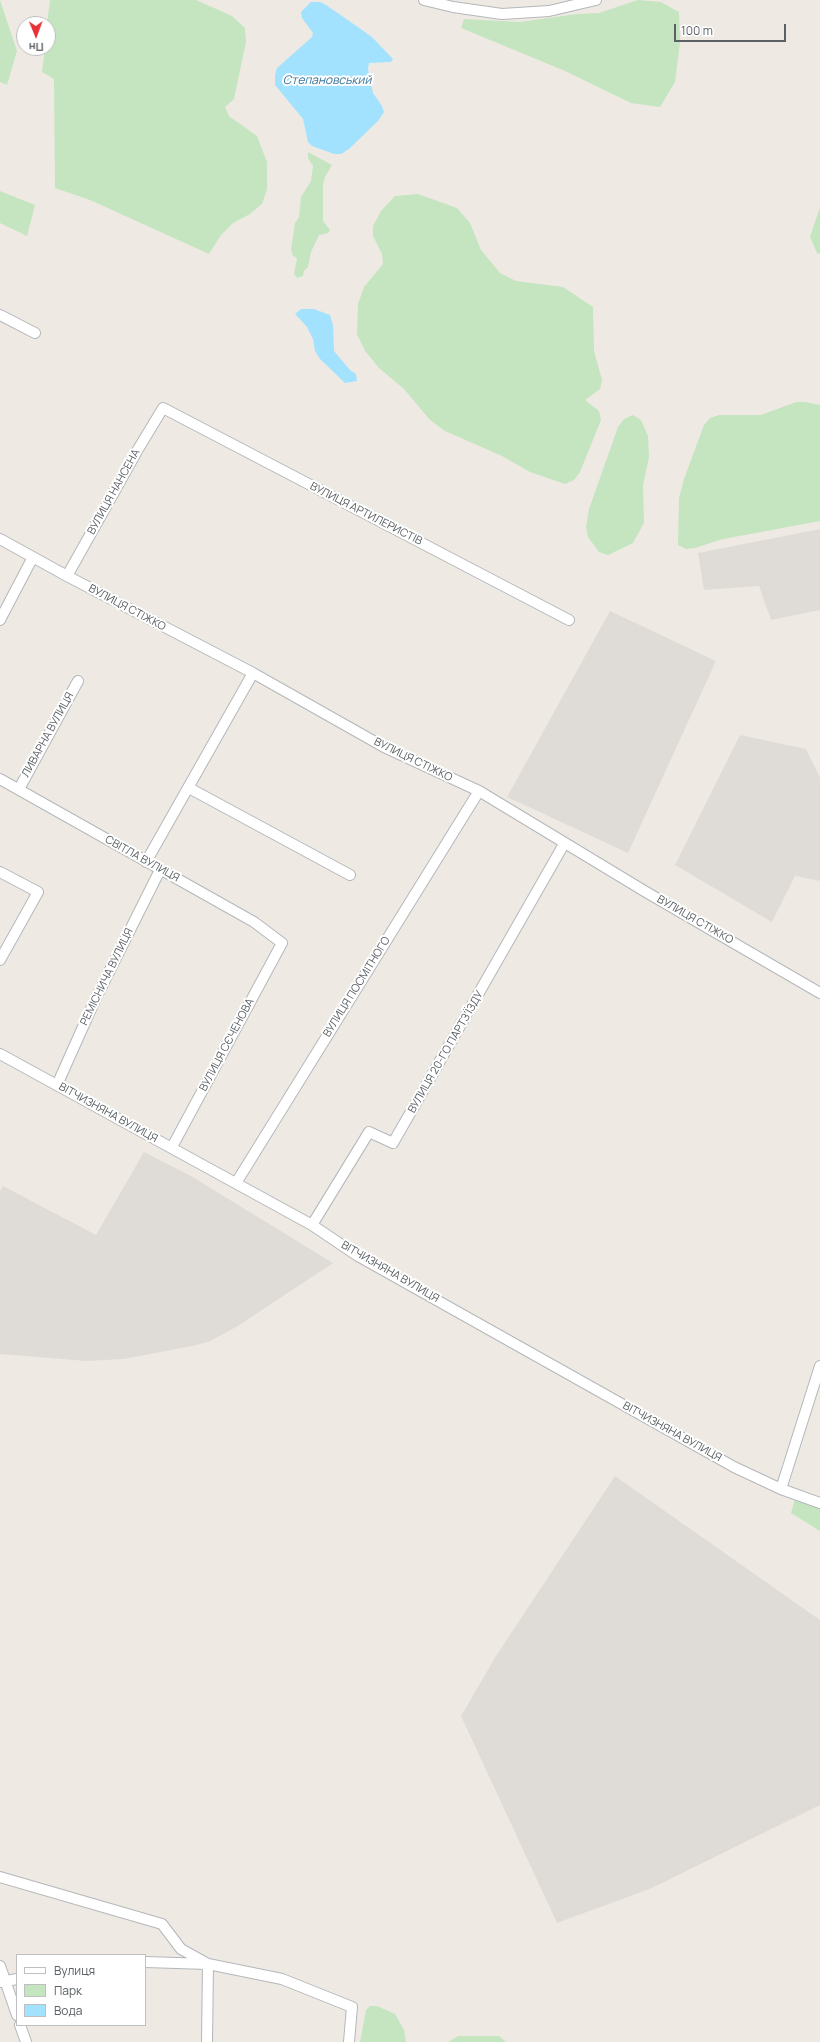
<!DOCTYPE html>
<meta charset="utf-8">
<style>
body{margin:0}
#map{position:relative;width:820px;height:2042px;overflow:hidden;background:#eeeae3;font-family:Manrope,sans-serif}
canvas{display:block}
.legend{position:absolute;left:16px;top:1954px;width:130px;height:72px;box-sizing:border-box;background:#fff;border:1px solid #bdbfc1;margin:0;padding:5px 7px;list-style:none;font-size:12px;color:#5b6064}
.legend li{display:flex;align-items:center;gap:8px;height:20px}
.legend b{width:20px;border:1px solid #bdbfc1}
.north{position:absolute;left:16px;top:16px;width:40px;height:40px;box-sizing:border-box;background:#fff;border:1px solid #bdbfc1;border-radius:50%;rotate:179deg;font-size:11px;font-weight:700;line-height:16px;text-align:center;color:#5b6064}
.north::after{content:'';display:block;margin:auto;width:14px;height:18px;background:#e73038;clip-path:polygon(50% 0,100% 100%,50% 72%,0 100%)}
.scale{position:absolute;left:674px;top:24px;width:112px;height:18px;box-sizing:border-box;border:2px solid #5b6064;border-top:0;padding-left:5px;font-size:12px;line-height:14px;white-space:nowrap;color:#5b6064;-webkit-text-stroke:3px #fff;paint-order:stroke}
</style>
<div id="map">
<canvas width="820" height="2042"></canvas>
<ul class="legend">
<li><b style="height:5px;background:#fff"></b>Вулиця</li>
<li><b style="height:11px;background:#c4e5c0"></b>Парк</li>
<li><b style="height:11px;background:#a3e2fe"></b>Вода</li>
</ul>
<div class="north">Пн</div>
<div class="scale">100 m</div>
</div>
<script>
const ctx = document.querySelector('canvas').getContext('2d');
ctx.lineJoin = 'round';
function fill(path, color) {
  ctx.fillStyle = color;
  ctx.fill(path, 'evenodd');
}
function toPath(rows) {
  const path = new Path2D();
  for (const r of rows) {
    path.moveTo(r[0], r[1]);
    for (let i = 2; i < r.length; i += 2) path.lineTo(r[i], r[i + 1]);
  }
  return path;
}
function trace(path, color, width, dash) {
  ctx.strokeStyle = color;
  ctx.lineWidth = width;
  ctx.lineCap = dash ? 'butt' : 'round';
  ctx.setLineDash(dash || []);
  ctx.stroke(path);
}
function label(font, color, halo, rows, align = 'center') {
  ctx.font = font + ' Manrope,sans-serif';
  ctx.lineWidth = 4;
  ctx.setLineDash([]);
  ctx.textBaseline = 'middle';
  ctx.strokeStyle = halo;
  ctx.fillStyle = color;
  for (const [text, x, y, turn = 0] of rows) {
    ctx.save();
    ctx.translate(x, y);
    ctx.rotate((+turn || 0) * Math.PI / 180);
    ctx.textAlign = isNaN(turn) ? turn : align;
    if (halo) ctx.strokeText(text, 0, 0);
    ctx.fillText(text, 0, 0);
    ctx.restore();
  }
}
fill(toPath([
 [820,529,820,610,771,620,759,586,704,590,698,553],
 [610,611,716,661,628,853,507,797],
 [740,735,806,749,820,778,820,881,795,876,772,922,675,865],
 [144,1152,191,1176,333,1263,238,1326,208,1342,192,1346,124,1359,86,1361,0,1354,0,1191,3,1186,96,1235],
 [615,1476,820,1620,820,1805,652,1888,557,1923,461,1716,496,1656]
]), '#dfdcd7');
fill(toPath([
 [0,0,17,51,7,85,0,82],
 [50,0,196,0,232,16,245,28,246,42,234,99,225,107,229,116,257,136,267,162,267,189,262,204,250,214,233,223,221,235,209,254,90,200,55,188,54,79,42,72,45,48,48,48,47,24],
 [638,0,661,2,679,12,680,42,675,82,660,107,631,103,565,71,461,28,464,19,520,22,577,14,599,13],
 [308,152,332,165,325,177,323,185,323,221,330,230,328,233,319,235,311,252,308,267,304,271,303,276,297,278,294,274,297,258,293,256,291,250,295,223,299,217,301,197,311,181,313,166,308,158],
 [0,191,35,205,27,236,0,223],
 [418,194,457,208,470,223,481,250,500,273,516,281,563,287,593,307,594,351,602,380,600,389,585,400,599,411,601,420,580,472,574,480,565,484,530,472,502,456,445,431,430,420,404,389,379,368,365,351,357,334,358,304,364,287,383,264,382,254,373,236,373,226,381,211,395,196],
 [820,207,820,254,817,253,810,237],
 [796,402,805,402,820,405,820,521,723,539,695,548,686,549,678,545,679,498,684,479,704,425,710,418,719,415,761,415],
 [633,415,641,420,648,436,649,457,643,485,644,523,633,543,608,555,599,552,588,537,586,527,589,509,618,427,624,419],
 [795,1499,820,1508,820,1531,791,1513],
 [370,2006,377,2006,395,2014,404,2030,406,2042,360,2042,366,2010],
 [458,2036,499,2036,506,2042,448,2042]
]), '#c4e5c0');
fill(toPath([
 [311,2,320,2,326,5,355,25,372,37,393,59,391,62,369,63,368,69,373,93,382,106,384,112,378,121,349,149,341,154,334,154,312,146,308,142,303,119,275,85,275,75,277,68,312,37,313,33,302,18,301,12],
 [301,309,314,309,330,315,333,325,334,351,350,370,356,374,357,381,345,383,320,359,315,351,313,339,307,327,295,314]
]), '#a3e2fe');
const minor = toPath([
 [424,0,453,7,502,14,549,11,596,0],
 [0,315,35,333],
 [0,539,67,576,253,673,384,747,479,791,646,892,820,993],
 [67,576,137,451,163,408,569,620],
 [0,620,33,557],
 [0,779,254,922,282,943,172,1147],
 [189,788,350,875],
 [19,789,78,681],
 [146,862,253,673],
 [0,872,38,892,0,960],
 [0,1054,312,1225,358,1256,734,1467,781,1489,820,1503],
 [57,1085,95,1000,160,870],
 [236,1183,479,791],
 [312,1225,369,1132,393,1143,564,844],
 [781,1489,820,1366],
 [0,1877,162,1924,181,1949,208,1964,207,2042],
 [145,1962,208,1964,282,1979,352,2007,349,2042],
 [0,1966,17,2015],
 [0,1982,17,1979],
 [20,2025,26,2042]
]);
trace(minor, '#b4b7ba', 12);
trace(minor, '#fff', 10);
label('11px', '#5b6064', '#fff', [
 ["ВУЛИЦЯ НАНСЕНА",114,492,-61],
 ["ВУЛИЦЯ АРТИЛЕРИСТІВ",366,514,27],
 ["ВУЛИЦЯ СТІЖКО",127,608,28],
 ["ЛИВАРНА ВУЛИЦЯ",48,735,-61],
 ["ВУЛИЦЯ СТІЖКО",413,760,26],
 ["СВІТЛА ВУЛИЦЯ",142,859,29],
 ["ВУЛИЦЯ СТІЖКО",695,920,30],
 ["РЕМІСНИЧА ВУЛИЦЯ",107,977,-64],
 ["ВУЛИЦЯ ПОСМІТНОГО",357,987,-58],
 ["ВУЛИЦЯ СЄЧЕНОВА",227,1045,-62],
 ["ВУЛИЦЯ 20-ГО ПАРТЗ'ЇЗДУ",446,1052,-60],
 ["ВІТЧИЗНЯНА ВУЛИЦЯ",108,1113,29],
 ["ВІТЧИЗНЯНА ВУЛИЦЯ",390,1272,30],
 ["ВІТЧИЗНЯНА ВУЛИЦЯ",672,1432,29]
]);
label('italic 12px', '#3b779e', '#fff', [
 ["Степановський",327,81]
]);
</script>
